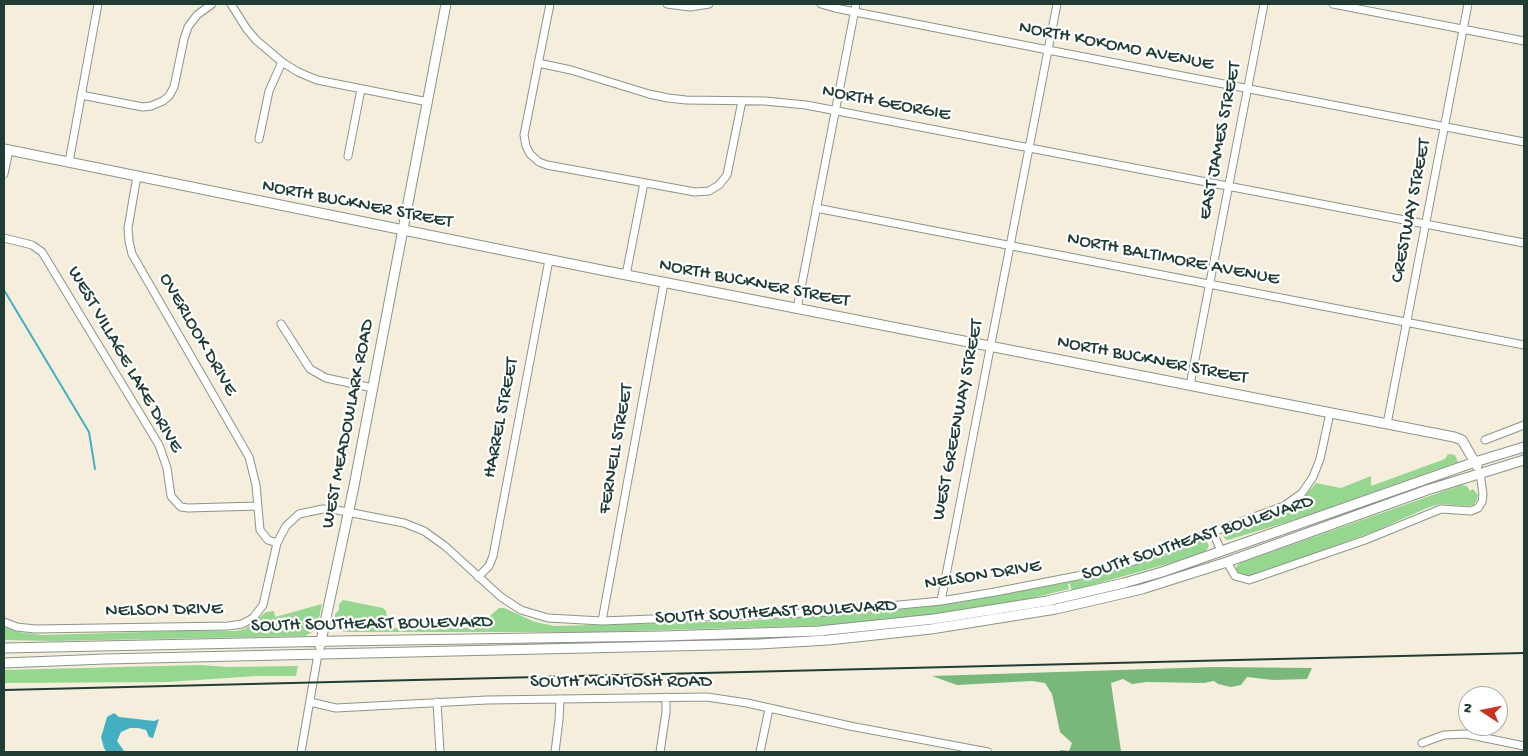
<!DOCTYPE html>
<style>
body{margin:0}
#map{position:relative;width:1528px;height:756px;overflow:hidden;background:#f5eedc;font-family:"Gochi Hand",sans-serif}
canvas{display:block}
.frame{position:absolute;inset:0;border:5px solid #1f3d34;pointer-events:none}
.north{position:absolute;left:1458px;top:686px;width:50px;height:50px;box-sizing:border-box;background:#fff;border:1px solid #a5b1ae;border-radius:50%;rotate:281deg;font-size:14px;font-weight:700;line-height:20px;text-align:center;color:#1f3d34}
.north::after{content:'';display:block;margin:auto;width:18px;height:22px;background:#c8321e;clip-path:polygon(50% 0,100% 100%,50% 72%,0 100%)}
</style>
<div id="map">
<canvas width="1528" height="756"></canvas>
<div class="frame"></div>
<div class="north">N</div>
</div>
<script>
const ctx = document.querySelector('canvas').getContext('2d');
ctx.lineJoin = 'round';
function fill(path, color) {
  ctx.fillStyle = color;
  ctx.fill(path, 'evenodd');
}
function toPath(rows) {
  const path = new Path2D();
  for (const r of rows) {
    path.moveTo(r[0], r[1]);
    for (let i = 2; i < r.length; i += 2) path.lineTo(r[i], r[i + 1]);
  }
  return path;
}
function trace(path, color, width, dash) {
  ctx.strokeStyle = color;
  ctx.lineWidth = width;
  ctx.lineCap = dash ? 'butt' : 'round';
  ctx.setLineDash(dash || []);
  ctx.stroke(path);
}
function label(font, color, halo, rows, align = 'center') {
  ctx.font = font + ' "Gochi Hand",sans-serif';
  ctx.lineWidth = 4.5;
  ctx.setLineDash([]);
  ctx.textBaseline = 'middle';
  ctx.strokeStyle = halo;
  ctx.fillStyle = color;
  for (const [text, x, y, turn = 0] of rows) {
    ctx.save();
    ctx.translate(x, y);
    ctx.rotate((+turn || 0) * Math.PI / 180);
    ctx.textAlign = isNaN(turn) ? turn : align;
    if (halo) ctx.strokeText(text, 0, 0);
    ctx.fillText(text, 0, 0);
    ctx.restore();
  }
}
fill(toPath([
 [1448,454,1455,455,1458,462,1297,519,1228,540,1225,539,1223,535,1226,532,1273,516,1294,505,1303,498,1316,483,1341,488,1371,476,1371,486,1445,459],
 [1461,485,1467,486,1470,491,1473,489,1478,495,1476,502,1473,505,1468,506,1440,504,1427,508,1373,532,1257,574,1244,576,1236,573,1236,567,1240,563],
 [1206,540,1209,546,1206,551,1178,561,1074,590,1071,589,1070,584,1068,584,1069,589,1019,601,930,616,839,625,593,632,349,632,340,631,336,626,335,618,335,614,339,610,339,604,343,600,383,608,386,611,387,619,389,624,394,628,404,629,465,628,483,622,499,608,504,608,535,622,555,626,743,621,865,613,950,604,1070,582,1158,558,1201,541],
 [322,604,317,628,314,631,305,636,51,641,4,640,4,627,18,632,43,635,177,631,236,631,245,629,266,612,274,611,275,617],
 [200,665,228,667,298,666,296,676,257,676,168,682,4,683,4,670]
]), '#96d78f');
fill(toPath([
 [1214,667,1312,668,1307,679,1273,680,1247,677,1241,685,1231,687,1218,684,1214,681,1204,683,1147,682,1132,684,1123,679,1111,683,1121,751,1119,752,1060,752,1060,750,1069,751,1072,743,1060,732,1052,694,1045,683,1032,681,957,685,932,676]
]), '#78b87a');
fill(toPath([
 [114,713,119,717,154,721,159,719,153,738,149,737,146,730,138,728,130,728,121,732,117,741,124,751,123,752,106,751,104,748,101,737,103,731,107,717]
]), '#43afc2');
trace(toPath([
 [4,290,89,432,95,469]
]), '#43afc2', 2);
const minor = toPath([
 [231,4,246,28,256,40,282,62,298,72,317,80,428,102],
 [550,4,524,135,526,146,530,154,539,162,547,165,695,192,709,191,719,185,727,175,742,101],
 [667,4,690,7,709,4],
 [821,4,835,8,1048,50,1524,142],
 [1333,4,1524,41],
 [538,63,571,70,649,94,668,98,686,100,765,101,806,105,1524,243],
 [81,95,143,107,151,106,163,101,169,96,174,87,184,39,188,27,197,15,212,4],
 [259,139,269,91,282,62],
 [348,156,361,89],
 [69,162,98,4],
 [4,174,9,150],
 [137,176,128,228,129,241,132,254,249,457,256,485,260,530,268,540,277,543],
 [816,208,1524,345],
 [4,238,32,245,42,252,159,445,167,468,171,496,177,503,181,507,188,508,258,506],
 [626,275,644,183],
 [797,309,856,4],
 [281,324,310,369,326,378,373,388],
 [1190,385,1264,4],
 [1387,424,1468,4],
 [1485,440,1524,425],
 [1213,532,1221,551],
 [1227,562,1235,576,1249,580,1365,540,1441,509,1471,511,1478,508,1482,502,1483,494,1480,473],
 [478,577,489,566,493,556,549,260],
 [941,601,1057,4],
 [602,621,664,283],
 [4,622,17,627,35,629,228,626,242,624,253,618,263,605,277,543,286,526,299,514,323,509,337,510,404,523,424,531,445,546,501,597,521,610,548,618,602,621,827,612,941,601,995,592,1077,576,1134,561,1284,506,1302,493,1313,477,1320,459,1330,413],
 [310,702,336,708,487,700,707,697,747,703,850,726,988,752],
 [437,702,440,752],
 [1422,743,1444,735,1466,734,1524,746],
 [301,752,318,654],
 [555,752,559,720,560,699],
 [660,752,666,712,666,697],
 [760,752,769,709]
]);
const major = toPath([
 [4,149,601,270,1454,437,1462,440,1477,466],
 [320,646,354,486,446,4],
 [4,648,339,641,663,636,819,631,934,619,1047,601,1124,583,1162,572,1475,462,1524,447],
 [4,663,105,659,759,644,828,640,931,629,1056,609,1142,589,1227,562,1427,490,1524,460]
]);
trace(minor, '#8a9688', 9);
trace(major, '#8a9688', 11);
trace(minor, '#fff', 7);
trace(major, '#fff', 9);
trace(toPath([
 [4,690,1524,653]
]), '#1f3d34', 2);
label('19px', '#1f3d34', '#fff', [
 ["NORTH KOKOMO AVENUE",1116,47,11],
 ["NORTH GEORGIE",886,104,11],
 ["EAST JAMES STREET",1221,141,-79],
 ["NORTH BUCKNER STREET",357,205,11],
 ["CRESTWAY STREET",1412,211,-79],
 ["NORTH BALTIMORE AVENUE",1173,260,11],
 ["NORTH BUCKNER STREET",754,284,11],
 ["OVERLOOK DRIVE",197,335,60],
 ["WEST VILLAGE LAKE DRIVE",124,360,60],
 ["NORTH BUCKNER STREET",1152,361,11],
 ["HARREL STREET",502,418,-79],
 ["WEST GREENWAY STREET",959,420,-79],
 ["WEST MEADOWLARK ROAD",349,424,-79],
 ["FERNELL STREET",617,449,-80],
 ["SOUTH SOUTHEAST BOULEVARD",1198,539,-18],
 ["NELSON DRIVE",983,576,-9],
 ["NELSON DRIVE",164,611,-1],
 ["SOUTH SOUTHEAST BOULEVARD",776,613,-3],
 ["SOUTH SOUTHEAST BOULEVARD",372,625,-1],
 ["SOUTH MCINTOSH ROAD",621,683]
]);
</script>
